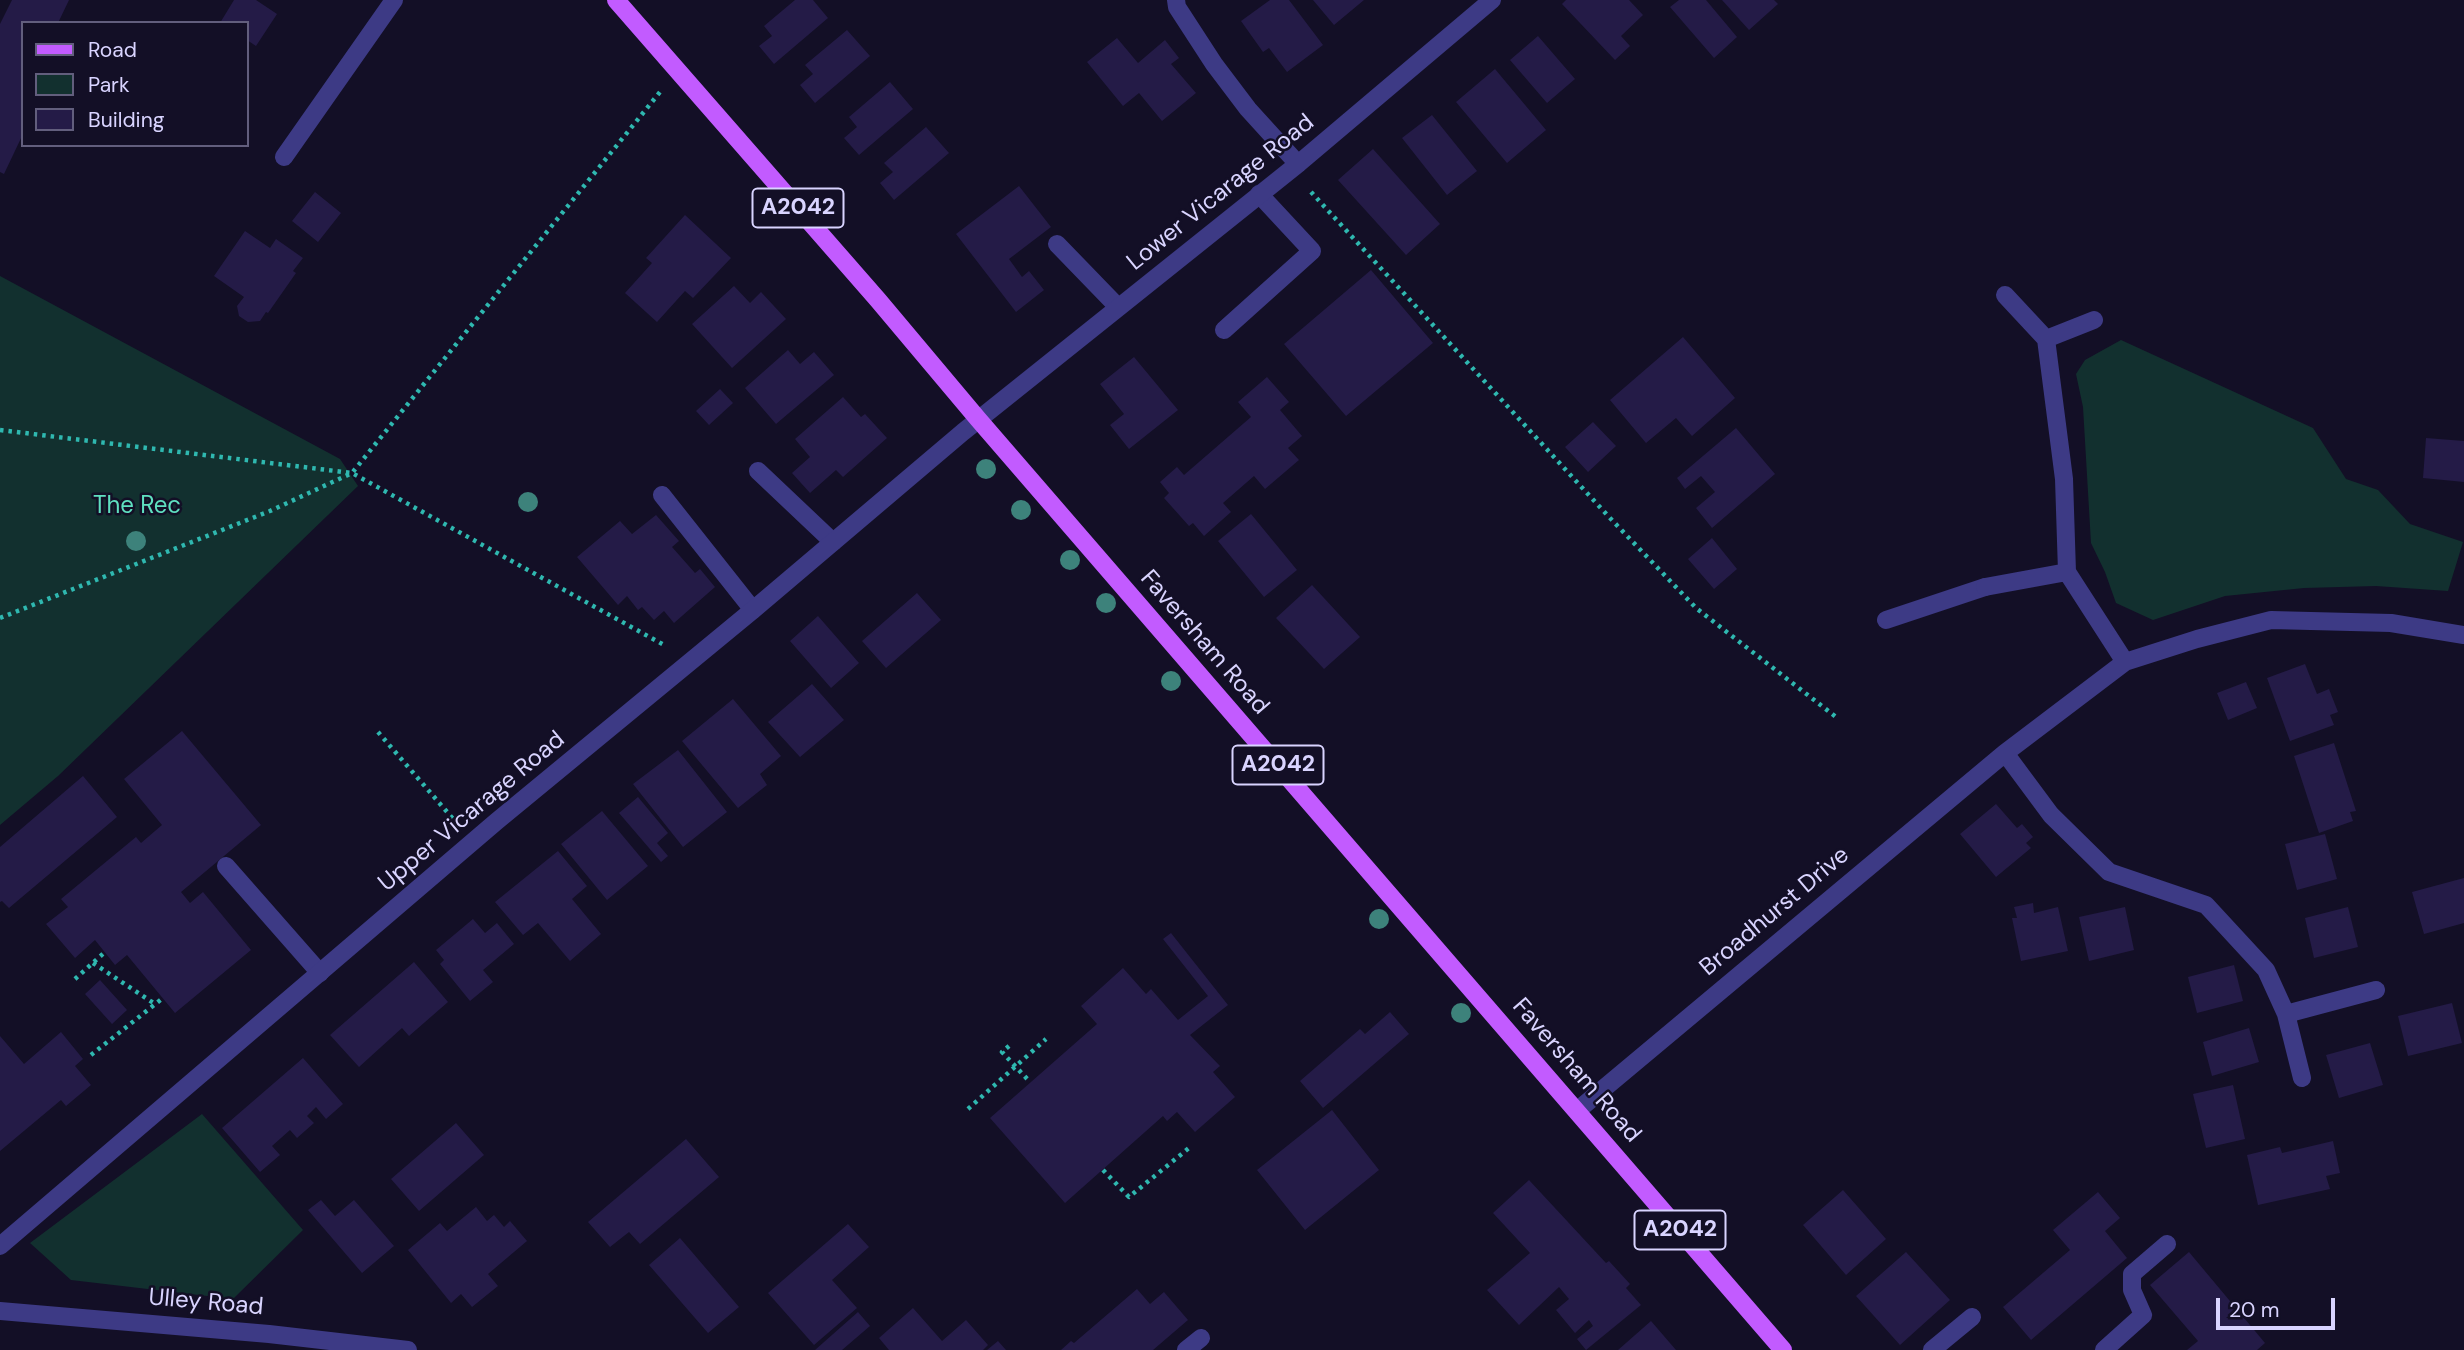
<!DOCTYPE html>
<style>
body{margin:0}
#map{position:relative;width:2464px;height:1350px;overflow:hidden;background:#130f26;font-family:"DM Sans",sans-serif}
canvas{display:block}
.legend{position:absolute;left:21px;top:21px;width:228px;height:126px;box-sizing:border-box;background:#130f26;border:2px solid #625e7d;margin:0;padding:9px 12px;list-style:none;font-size:21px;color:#d9d4ff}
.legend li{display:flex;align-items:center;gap:14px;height:35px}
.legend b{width:35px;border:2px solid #625e7d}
.scale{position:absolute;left:2216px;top:1298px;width:119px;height:32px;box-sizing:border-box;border:4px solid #d9d4ff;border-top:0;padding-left:9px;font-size:21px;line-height:24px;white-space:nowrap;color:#d9d4ff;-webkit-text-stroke:5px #130f26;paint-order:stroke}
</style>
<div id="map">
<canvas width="2464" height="1350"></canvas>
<ul class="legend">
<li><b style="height:9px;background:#c25bff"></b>Road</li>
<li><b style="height:19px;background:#12302f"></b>Park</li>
<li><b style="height:19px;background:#241b47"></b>Building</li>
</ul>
<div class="scale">20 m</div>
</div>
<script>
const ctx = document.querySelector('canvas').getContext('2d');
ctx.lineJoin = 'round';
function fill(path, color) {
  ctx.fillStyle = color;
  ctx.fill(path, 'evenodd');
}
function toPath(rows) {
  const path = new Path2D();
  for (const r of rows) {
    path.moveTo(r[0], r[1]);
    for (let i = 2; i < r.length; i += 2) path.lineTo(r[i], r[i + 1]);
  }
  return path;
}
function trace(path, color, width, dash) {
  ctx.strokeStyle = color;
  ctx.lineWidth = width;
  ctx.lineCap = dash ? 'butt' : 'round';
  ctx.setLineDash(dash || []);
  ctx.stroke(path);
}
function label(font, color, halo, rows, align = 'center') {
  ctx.font = font + ' "DM Sans",sans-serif';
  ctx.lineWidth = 5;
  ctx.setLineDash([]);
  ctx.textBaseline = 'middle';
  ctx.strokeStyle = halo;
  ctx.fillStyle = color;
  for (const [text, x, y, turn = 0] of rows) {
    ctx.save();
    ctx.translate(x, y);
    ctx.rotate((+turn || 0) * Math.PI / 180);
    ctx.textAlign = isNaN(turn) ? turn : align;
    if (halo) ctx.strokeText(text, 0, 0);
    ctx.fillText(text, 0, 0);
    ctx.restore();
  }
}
fill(toPath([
 [0,276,340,459,358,486,58,776,0,825],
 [2121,340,2313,428,2346,479,2378,490,2410,524,2463,542,2448,591,2376,586,2304,588,2225,596,2153,620,2116,603,2105,572,2091,543,2083,407,2076,374,2085,360],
 [202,1114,303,1230,233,1299,71,1280,30,1243]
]), '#12302f');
fill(toPath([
 [12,0,69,0,58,23,23,23,23,134,4,174,0,172,0,24],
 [234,0,256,0,277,14,256,46,247,40,247,23,220,23],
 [795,0,813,0,828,18,774,64,759,46,772,36,764,26],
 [1270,0,1289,0,1323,45,1287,72,1269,48,1263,52,1241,21],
 [1313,0,1364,0,1334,25],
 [1566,0,1629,0,1643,15,1621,36,1630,46,1615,60,1562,4],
 [1679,0,1706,0,1737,37,1714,58,1670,7],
 [1722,0,1774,0,1778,4,1749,30],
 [847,30,870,56,815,103,800,85,813,74,805,65],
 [1538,36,1575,79,1547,103,1510,60],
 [1117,38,1138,63,1165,40,1179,58,1171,64,1196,93,1162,121,1139,93,1123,106,1087,62],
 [1495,69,1546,130,1507,163,1456,102],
 [890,82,913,109,859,155,844,138,857,127,849,117],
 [1432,115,1477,171,1447,195,1402,138],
 [926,127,949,153,894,200,880,183,893,172,884,163],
 [1373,149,1440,224,1406,255,1338,180],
 [1019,186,1051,227,1009,259,1022,277,1029,271,1044,290,1016,312,956,234],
 [315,192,341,213,318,242,292,221],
 [685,215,731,258,693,298,685,291,657,322,625,293,652,263,646,258],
 [245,231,270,248,276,239,303,258,293,271,296,273,268,313,266,312,260,321,248,322,239,316,237,306,244,297,214,276],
 [1371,270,1433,343,1346,416,1284,344],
 [734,286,750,303,761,292,786,319,732,368,692,324],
 [1683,337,1735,398,1692,436,1676,418,1646,443,1610,400],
 [788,350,800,364,814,352,834,375,776,424,745,388],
 [1134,357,1178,410,1129,449,1110,425,1124,414,1100,384],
 [1267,377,1289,402,1280,410,1302,436,1288,448,1299,460,1265,489,1254,476,1223,503,1231,512,1204,536,1193,523,1189,526,1164,498,1169,493,1160,482,1177,467,1184,475,1251,417,1238,402],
 [720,389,733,403,709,425,696,411],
 [843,397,861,417,865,414,887,438,843,477,836,470,810,493,792,473,810,457,795,439],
 [1593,422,1616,446,1588,472,1565,447],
 [1736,428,1775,474,1712,528,1696,508,1715,492,1701,476,1685,489,1677,478],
 [2426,438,2464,441,2464,482,2423,478],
 [1251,514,1297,570,1264,597,1218,541],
 [656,515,679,541,672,547,695,573,700,569,715,587,674,623,664,611,654,620,642,607,638,610,627,596,618,605,577,557,620,521,632,534],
 [1712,538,1737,569,1714,589,1688,559],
 [1312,585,1360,637,1324,669,1276,618],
 [917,593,941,620,886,668,862,641],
 [818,616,859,663,831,688,790,641],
 [2305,664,2317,694,2329,689,2338,712,2330,715,2334,725,2290,741,2267,678],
 [2246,682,2257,708,2228,720,2217,693],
 [812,684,844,720,800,757,768,722],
 [733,699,781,756,760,774,767,785,738,808,682,741],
 [182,731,261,825,181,892,190,903,203,892,251,950,175,1013,127,955,115,965,95,940,75,958,46,924,68,907,61,899,136,837,141,843,162,825,124,779],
 [2334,743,2356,811,2350,812,2353,821,2319,833,2294,756],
 [678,750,727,812,683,847,633,784],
 [83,776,117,817,9,908,2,901,0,902,0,847],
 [638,797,668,833,657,843,668,856,661,862,619,813],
 [1996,804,2017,828,2022,824,2033,837,2026,843,2031,848,1996,877,1960,834],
 [602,811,648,866,607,900,561,844],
 [2325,834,2337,879,2297,890,2285,844],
 [558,851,587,886,572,899,601,934,570,961,538,923,523,935,495,902],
 [2464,878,2464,923,2424,934,2412,892],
 [2033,903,2034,913,2058,907,2068,951,2021,961,2012,918,2017,918,2014,907],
 [2125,907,2134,950,2089,961,2079,917],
 [2348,907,2358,947,2314,958,2305,918],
 [473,919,485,933,497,923,514,944,483,970,493,982,470,1001,440,964,444,960,436,950],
 [1171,933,1228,1005,1190,1035,1220,1066,1213,1072,1235,1097,1195,1132,1177,1112,1167,1121,1163,1116,1065,1203,990,1118,1097,1024,1081,1006,1123,968,1146,994,1151,989,1178,1020,1208,996,1163,939],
 [414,962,448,1002,409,1036,402,1028,359,1067,330,1035],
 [2234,965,2243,1001,2197,1013,2188,977],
 [100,980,127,1010,112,1024,85,994],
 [2452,1003,2462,1043,2408,1056,2398,1016],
 [1390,1012,1409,1034,1323,1108,1300,1081,1360,1029,1365,1034],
 [2249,1028,2259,1062,2212,1076,2203,1042],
 [61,1032,83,1059,75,1066,91,1085,66,1106,61,1100,0,1151,0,1036,24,1064],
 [2370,1043,2383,1085,2339,1098,2326,1055],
 [303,1058,343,1104,326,1119,316,1107,307,1116,314,1123,297,1138,290,1130,272,1146,280,1155,260,1172,222,1128],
 [2233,1085,2245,1139,2206,1148,2193,1094],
 [1332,1110,1379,1170,1305,1230,1257,1170],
 [456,1123,484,1155,419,1211,391,1179],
 [686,1139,719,1177,640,1244,629,1232,610,1247,588,1222],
 [2333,1141,2340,1173,2326,1176,2330,1189,2258,1205,2247,1155,2280,1147,2282,1153],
 [1529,1180,1606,1263,1609,1261,1630,1284,1626,1288,1641,1305,1586,1350,1577,1339,1593,1326,1589,1320,1575,1333,1556,1310,1569,1299,1559,1287,1519,1325,1487,1290,1530,1253,1493,1213],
 [1843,1190,1886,1239,1846,1275,1803,1225],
 [2098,1192,2120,1218,2105,1231,2127,1258,2031,1340,2003,1307,2070,1250,2053,1230],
 [321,1200,335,1216,354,1200,394,1246,362,1273,308,1210],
 [476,1207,487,1221,494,1215,504,1227,510,1221,527,1241,488,1274,498,1286,472,1307,461,1294,451,1303,408,1250,440,1223,447,1231],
 [848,1224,869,1247,832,1280,857,1308,814,1345,768,1293],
 [680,1238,739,1307,708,1333,649,1265],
 [1906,1252,1950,1300,1900,1345,1856,1296],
 [2189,1252,2265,1343,2257,1350,2187,1350,2198,1341,2150,1285],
 [1137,1289,1150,1304,1164,1292,1188,1320,1153,1350,1061,1350,1071,1341,1074,1343],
 [913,1308,942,1341,966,1320,988,1345,983,1350,889,1350,879,1338],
 [858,1312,870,1326,842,1350,815,1350],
 [1651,1321,1676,1350,1618,1350],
 [998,1341,1006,1350,987,1350]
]), '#241b47');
trace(toPath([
 [1311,192,1609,517,1696,608,1836,717],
 [0,430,352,473,664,645],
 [0,618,270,511,352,473,660,92],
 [378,732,454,820],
 [93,963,155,1004],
 [75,979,105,952],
 [1009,1046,1002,1052,1030,1082],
 [91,1055,163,998],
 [968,1109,1046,1039],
 [1103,1170,1129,1197,1189,1148]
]), '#2fb8b0', 4.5, [3.5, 5]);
trace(toPath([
 [284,157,394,0],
 [1057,244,1118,307],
 [1224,330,1312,251,1259,194],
 [758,471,833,542],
 [662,495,753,610],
 [1886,620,1985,587],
 [226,866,320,973],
 [1186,1350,1201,1338],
 [1932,1350,1972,1317],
 [2104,1350,2143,1315,2132,1290,2132,1274,2167,1244]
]), '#3d3a85', 18);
trace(toPath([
 [1176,0,1177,7,1214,64,1248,109,1298,164],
 [2005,295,2046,339,2064,479,2067,572,2125,662],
 [2046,339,2094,320],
 [1985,587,2067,572],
 [2005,753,2051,815,2109,872,2206,905,2266,970,2286,1014,2302,1078],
 [2286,1014,2376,990],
 [1578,1110,2005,753,2125,662,2197,639,2271,620,2391,623,2464,635],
 [0,1246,497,821,753,610,963,432,1298,164,1492,0],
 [0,1311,269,1334,408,1350]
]), '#3d3a85', 18);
trace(toPath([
 [616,0,878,300,978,419,1783,1350]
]), '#c25bff', 18);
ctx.fillStyle = '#3d827b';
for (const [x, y] of [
 [986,469],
 [528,502],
 [1021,510],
 [136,541],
 [1070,560],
 [1106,603],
 [1171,681],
 [1248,772],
 [1379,919],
 [1461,1013]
]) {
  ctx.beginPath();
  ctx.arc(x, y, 10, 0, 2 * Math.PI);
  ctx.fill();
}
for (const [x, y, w] of [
 [798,208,91],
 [1278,765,91],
 [1680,1230,91]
]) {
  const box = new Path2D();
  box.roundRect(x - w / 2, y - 19.5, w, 39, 5);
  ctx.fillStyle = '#130f26';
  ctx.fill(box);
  trace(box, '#d9d4ff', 2);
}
label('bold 23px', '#d9d4ff', null, [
 ["A2042",798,208],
 ["A2042",1278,765],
 ["A2042",1680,1230]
]);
label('24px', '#d9d4ff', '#130f26', [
 ["Lower Vicarage Road",1221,193,-39],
 ["Faversham Road",1204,643,49],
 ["Upper Vicarage Road",472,812,-40],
 ["Broadhurst Drive",1775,912,-40],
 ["Faversham Road",1576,1071,49],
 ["Ulley Road",206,1303,5]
]);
label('24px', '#5fe0c0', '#130f26', [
 ["The Rec",137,507]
]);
</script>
